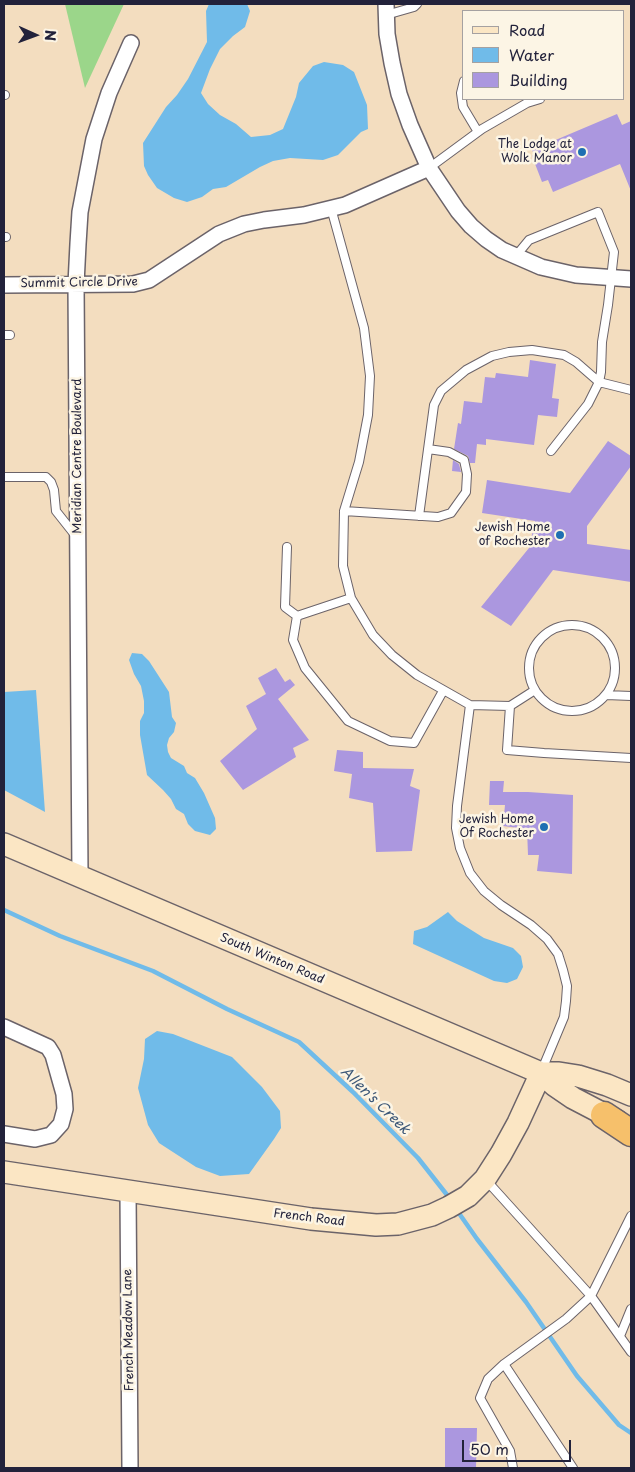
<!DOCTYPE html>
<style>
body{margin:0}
#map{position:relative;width:635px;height:1472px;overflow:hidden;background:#f3ddbf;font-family:"Playpen Sans",sans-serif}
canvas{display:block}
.frame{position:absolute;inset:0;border:5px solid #22223b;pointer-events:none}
.legend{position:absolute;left:462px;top:10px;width:162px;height:90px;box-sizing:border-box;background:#fcf5e5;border:1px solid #a5a1a1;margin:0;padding:6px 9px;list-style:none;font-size:15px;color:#22223b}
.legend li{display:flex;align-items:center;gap:10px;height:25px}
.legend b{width:25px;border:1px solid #a5a1a1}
.north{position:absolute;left:10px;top:10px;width:50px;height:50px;-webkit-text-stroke:4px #fcf5e5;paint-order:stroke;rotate:92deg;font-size:14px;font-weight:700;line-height:20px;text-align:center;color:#22223b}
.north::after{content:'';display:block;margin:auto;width:18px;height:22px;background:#22223b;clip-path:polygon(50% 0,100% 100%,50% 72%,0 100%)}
.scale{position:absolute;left:462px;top:1440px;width:109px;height:22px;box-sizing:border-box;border:2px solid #22223b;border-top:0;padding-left:6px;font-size:15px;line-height:18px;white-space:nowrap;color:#22223b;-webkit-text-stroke:4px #fcf5e5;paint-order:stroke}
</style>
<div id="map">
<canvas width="635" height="1472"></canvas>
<div class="frame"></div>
<ul class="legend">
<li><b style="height:6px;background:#fbe6c4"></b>Road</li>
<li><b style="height:14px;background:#70bbe9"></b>Water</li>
<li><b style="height:14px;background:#ab97df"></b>Building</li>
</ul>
<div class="north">N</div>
<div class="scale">50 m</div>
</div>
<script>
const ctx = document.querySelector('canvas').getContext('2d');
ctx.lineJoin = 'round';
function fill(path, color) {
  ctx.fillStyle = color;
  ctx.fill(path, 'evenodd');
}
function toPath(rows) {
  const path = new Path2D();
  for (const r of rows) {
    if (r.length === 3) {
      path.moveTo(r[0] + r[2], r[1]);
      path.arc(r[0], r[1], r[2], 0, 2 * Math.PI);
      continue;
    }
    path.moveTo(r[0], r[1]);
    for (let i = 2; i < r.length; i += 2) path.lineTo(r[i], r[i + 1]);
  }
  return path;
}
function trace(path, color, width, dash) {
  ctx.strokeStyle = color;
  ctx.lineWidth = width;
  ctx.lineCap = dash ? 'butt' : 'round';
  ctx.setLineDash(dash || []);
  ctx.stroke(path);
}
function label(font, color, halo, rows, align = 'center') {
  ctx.font = font + ' "Playpen Sans",sans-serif';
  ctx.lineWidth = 5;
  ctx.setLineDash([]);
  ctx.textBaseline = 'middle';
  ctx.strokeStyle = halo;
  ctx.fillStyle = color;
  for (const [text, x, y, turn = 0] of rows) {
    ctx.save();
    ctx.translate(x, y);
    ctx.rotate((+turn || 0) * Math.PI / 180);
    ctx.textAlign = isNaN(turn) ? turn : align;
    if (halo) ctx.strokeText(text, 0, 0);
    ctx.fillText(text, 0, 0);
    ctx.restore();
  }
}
fill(toPath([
 [65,4,124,4,85,88]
]), '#9bd68a');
fill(toPath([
 [209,4,247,4,250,11,245,27,233,36,220,49,210,69,201,93,208,104,220,115,236,124,251,137,270,135,283,129,296,97,299,83,313,66,324,62,343,65,354,72,367,105,368,129,361,132,338,155,323,160,290,158,273,161,260,167,226,187,213,189,202,197,187,202,174,198,157,188,148,175,144,166,143,143,166,107,177,95,188,79,207,42,206,11],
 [132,653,142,654,149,661,169,692,172,717,176,723,174,732,169,738,167,745,168,752,171,758,184,766,187,773,195,778,204,793,215,818,216,829,210,835,195,831,188,824,184,814,176,809,171,799,163,790,147,775,140,735,140,721,144,713,144,701,141,686,134,674,129,660],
 [36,690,45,812,4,790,4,692],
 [448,912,457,921,484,938,513,948,521,956,523,967,517,979,507,983,494,981,413,944,414,931,427,927],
 [157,1031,173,1034,232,1057,262,1087,280,1111,281,1128,274,1139,249,1174,220,1176,196,1167,159,1143,148,1125,138,1088,144,1059,145,1039]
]), '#70bbe9');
trace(toPath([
 [4,910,60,936,153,971,227,1009,299,1042,353,1092,418,1158,451,1200],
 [456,1209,477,1239,526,1302,577,1376,619,1425,631,1433]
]), '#70bbe9', 4.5);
fill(toPath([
 [617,114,622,125,631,121,631,191,620,164,553,192,548,180,542,182,532,156,534,154,532,150],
 [530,360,556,364,552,398,559,399,557,417,538,415,534,445,486,439,486,445,477,444,475,463,470,463,468,456,454,449,458,423,461,424,464,401,482,403,485,377,495,378,496,373,528,377],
 [608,441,631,456,631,466,587,526,587,544,631,550,631,582,553,570,511,626,481,607,529,548,535,521,482,513,487,480,570,493],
 [453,460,459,464,461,472,452,471],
 [276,668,285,682,290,679,295,685,278,699,309,740,293,748,296,757,243,790,220,761,257,729,246,706,266,694,258,678],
 [337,750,363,752,363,768,414,769,410,786,420,790,412,851,376,852,373,803,349,798,352,774,334,771],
 [490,781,504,781,503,792,528,792,573,795,572,874,537,871,539,855,528,855,527,829,503,826,505,805,489,805],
 [445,1428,477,1428,476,1468,445,1468]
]), '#ab97df');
const lane = toPath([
 [386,15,414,7,417,4],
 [464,81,461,93,463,107,478,132],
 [4,95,5,95],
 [429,168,482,129,527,103,540,99],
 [331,208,364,328,370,376,368,415,359,462,344,511,438,517,451,513,466,492,467,474,464,460,449,452,428,449],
 [4,237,6,237],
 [515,257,529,240,598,212,614,252,608,305,602,342,601,372,599,382,588,404,551,451],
 [4,335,10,335],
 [4,477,46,477,51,482,54,490,56,511,75,535],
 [344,511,343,566,351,598,373,635,392,655,417,675,470,705,510,706,535,690],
 [419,516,434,405,441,391,466,370,492,356,509,352,532,350,564,355,576,362,599,382,631,390],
 [287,547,285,607,297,616],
 [351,598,297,616,293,640,305,668,348,721,390,741,414,743,443,691],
 [572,668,43],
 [606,695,631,696],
 [470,705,457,806,456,828,460,848,470,873,484,891,501,905,531,925,547,939,558,954,563,970,567,986,566,1001,564,1017,541,1072],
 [510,706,507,750,544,753,631,758],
 [486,1180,591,1296,631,1352],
 [620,1336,631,1309],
 [504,1364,488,1379,480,1398,510,1451,513,1468],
 [573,1468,504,1364,566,1319,591,1296,631,1216]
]);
const street = toPath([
 [386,4,387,34,392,63,399,94,410,125,429,168,458,211,471,226,486,239,502,250,541,267,576,275,631,279],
 [4,285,133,284,149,280,219,234,244,224,264,220,304,215,345,205,429,168],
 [80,877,76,284,78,244,80,212,94,139,109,93,131,43],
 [4,1027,48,1047,53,1055,64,1094,65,1109,61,1124,51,1135,35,1139,4,1134],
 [128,1192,130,1468]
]);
const secondary = toPath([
 [4,844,541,1073,554,1085,573,1098,617,1121],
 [541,1073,559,1073,578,1076,607,1085,631,1095],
 [4,1172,311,1219,376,1225,398,1224,432,1215,449,1207,468,1196,485,1179,501,1154,518,1123,541,1073]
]);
const highway = toPath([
 [604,1115,631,1133]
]);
trace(lane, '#6b6369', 10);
trace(street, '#6b6369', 18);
trace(secondary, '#6b6369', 24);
trace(highway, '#6b6369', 29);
trace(lane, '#fff', 8);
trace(street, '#fff', 15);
trace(secondary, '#fbe6c4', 21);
trace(highway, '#f6c06b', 26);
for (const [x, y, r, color] of [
 [582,152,5,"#1f6fb2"],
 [560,535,5,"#1f6fb2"],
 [544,827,5,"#1f6fb2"]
]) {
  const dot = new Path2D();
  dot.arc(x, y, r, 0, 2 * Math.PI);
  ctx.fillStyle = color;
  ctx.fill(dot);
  trace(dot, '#fcf5e5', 2);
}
label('12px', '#22223b', '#fcf5e5', [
 ["The Lodge at",572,145],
 ["Wolk Manor",572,159],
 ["Jewish Home",550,528],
 ["of Rochester",550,542],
 ["Jewish Home",534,820],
 ["Of Rochester",534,834]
], 'right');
label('12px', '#22223b', '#fcf5e5', [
 ["Summit Circle Drive",79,283,-1],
 ["Meridian Centre Boulevard",78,456,-90],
 ["South Winton Road",272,959,23],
 ["French Road",309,1218,7],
 ["French Meadow Lane",129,1330,-91]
]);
label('italic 14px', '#3d5878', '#fcf5e5', [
 ["Allen's Creek",375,1101,44]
]);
</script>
